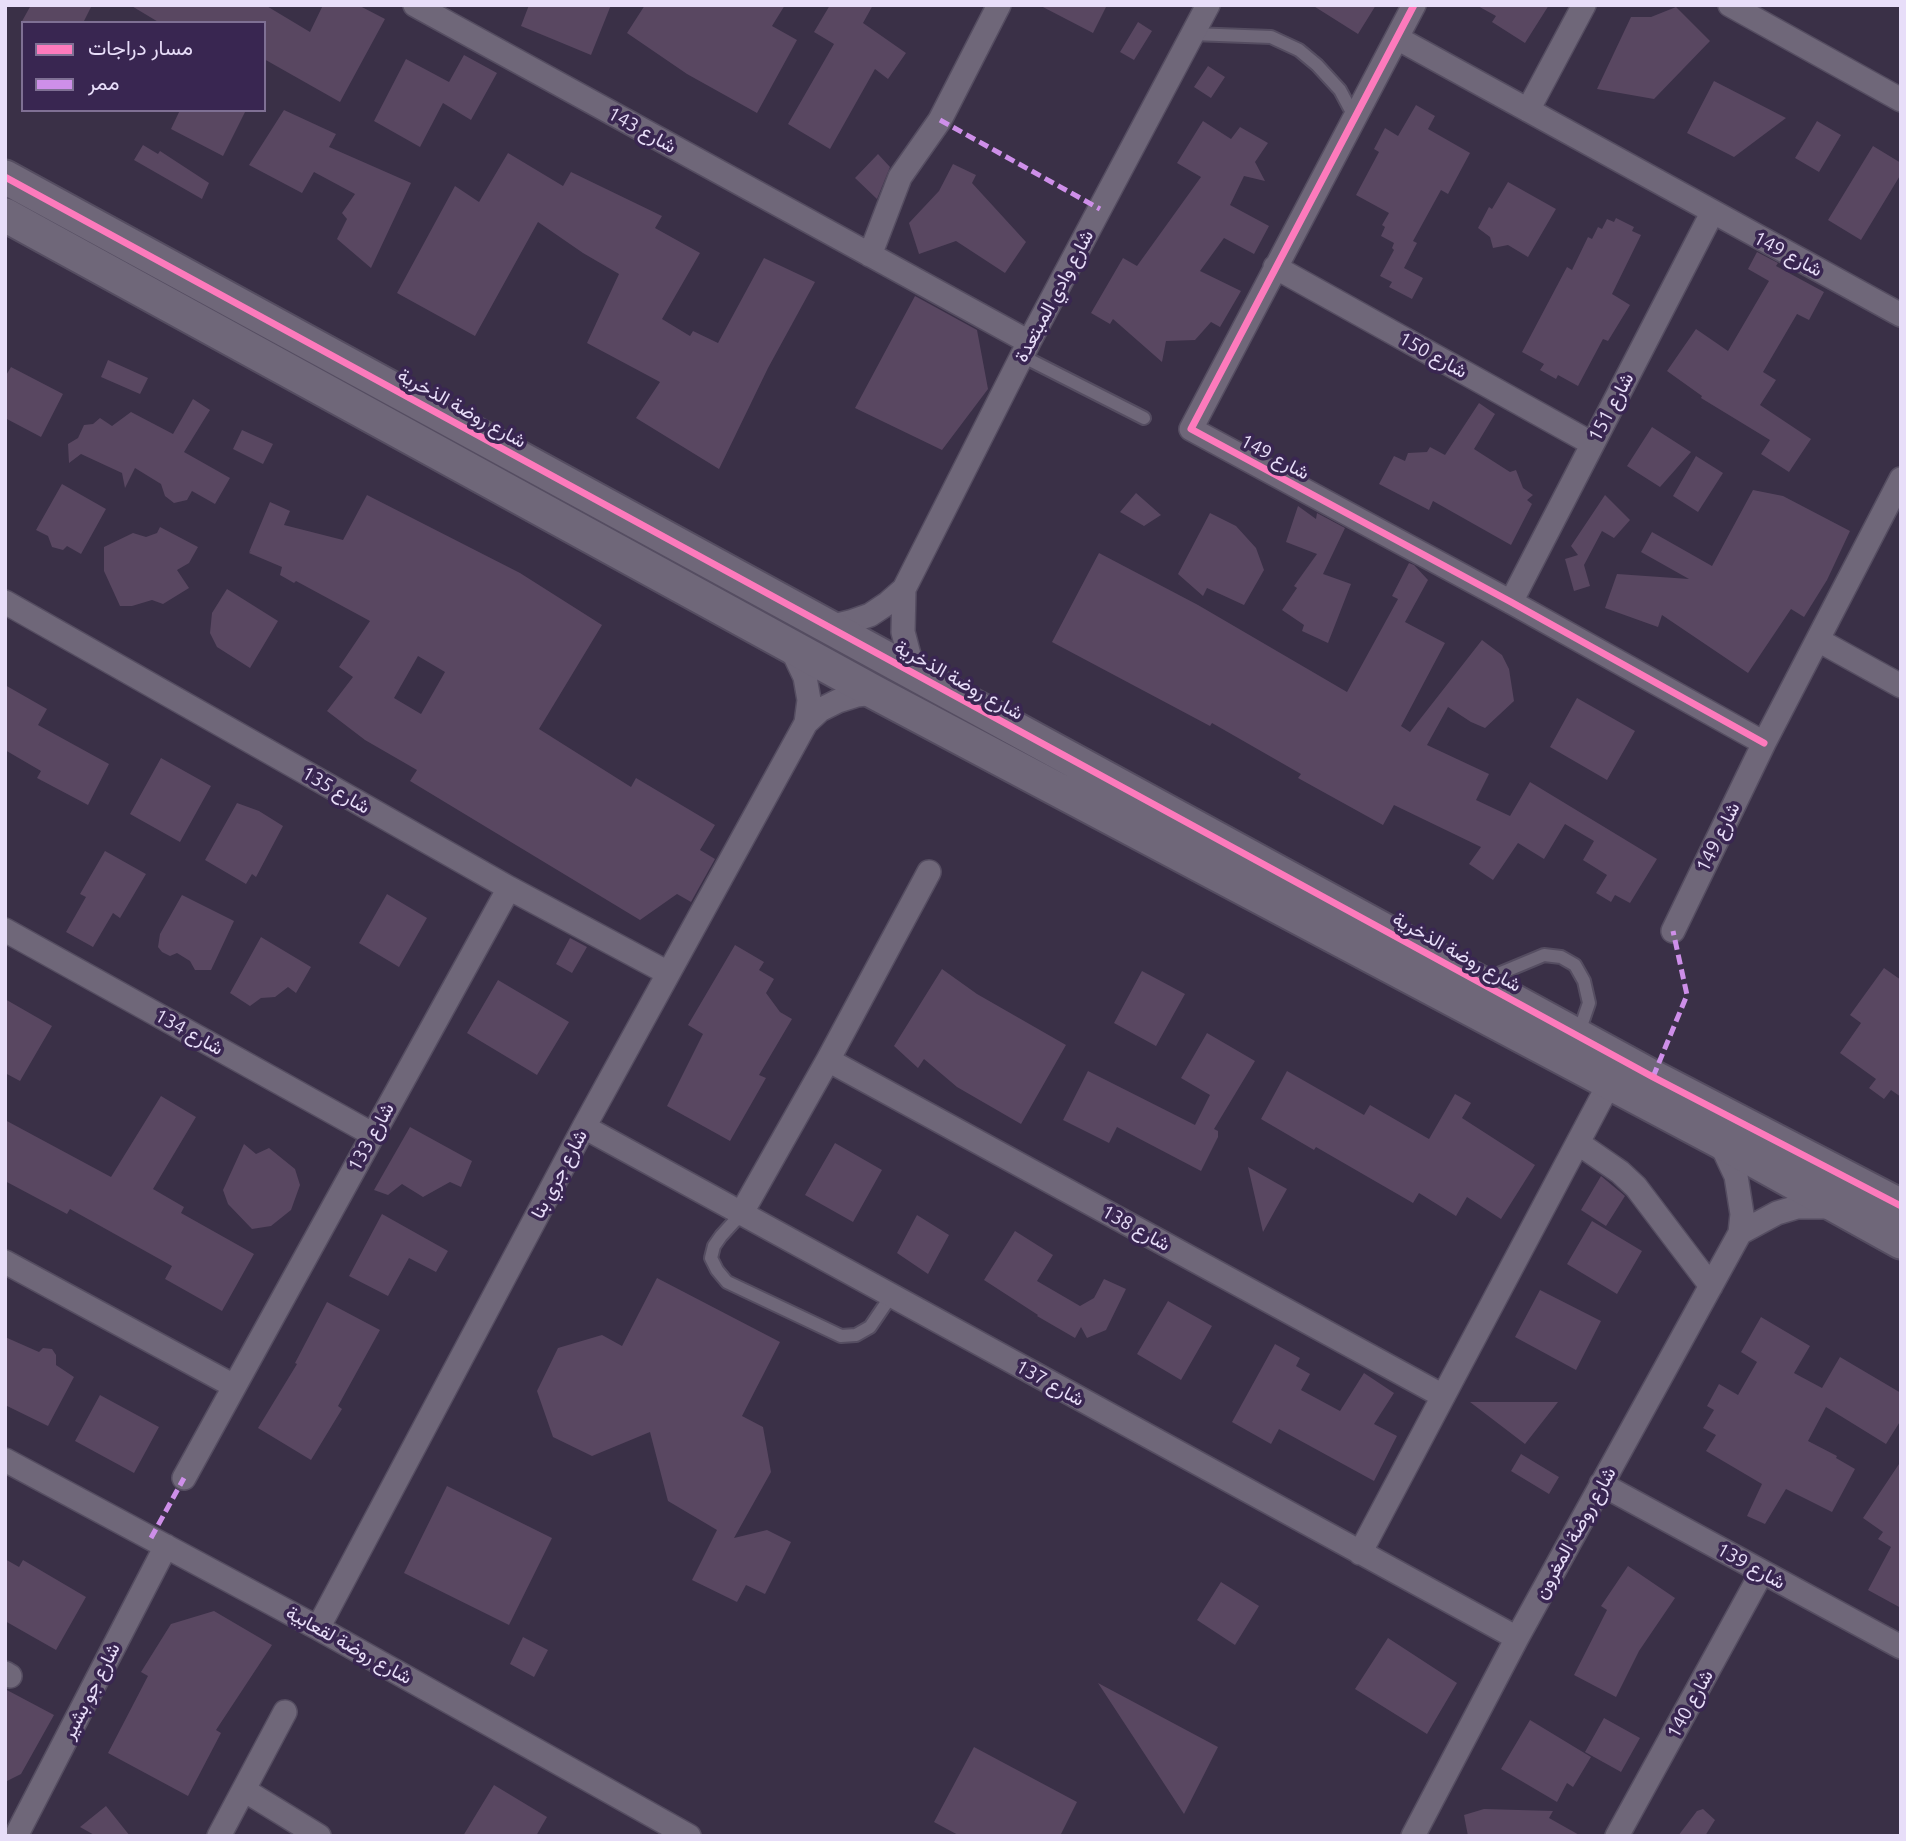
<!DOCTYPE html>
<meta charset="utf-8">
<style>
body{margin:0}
#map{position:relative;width:1906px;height:1841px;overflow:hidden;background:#3a3047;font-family:Ubuntu,Vazirmatn,sans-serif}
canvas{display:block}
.frame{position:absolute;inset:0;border:7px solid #e8def9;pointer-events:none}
.legend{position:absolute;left:21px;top:21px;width:245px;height:91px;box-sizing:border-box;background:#392651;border:2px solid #7f7094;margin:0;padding:9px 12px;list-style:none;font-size:21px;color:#e8def9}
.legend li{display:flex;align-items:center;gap:14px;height:35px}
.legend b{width:35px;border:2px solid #7f7094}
</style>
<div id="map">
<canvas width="1906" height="1841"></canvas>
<div class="frame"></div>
<ul class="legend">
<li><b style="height:9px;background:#fd7abc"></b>مسار دراجات</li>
<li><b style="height:9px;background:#ce8fe9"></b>ممر</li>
</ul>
</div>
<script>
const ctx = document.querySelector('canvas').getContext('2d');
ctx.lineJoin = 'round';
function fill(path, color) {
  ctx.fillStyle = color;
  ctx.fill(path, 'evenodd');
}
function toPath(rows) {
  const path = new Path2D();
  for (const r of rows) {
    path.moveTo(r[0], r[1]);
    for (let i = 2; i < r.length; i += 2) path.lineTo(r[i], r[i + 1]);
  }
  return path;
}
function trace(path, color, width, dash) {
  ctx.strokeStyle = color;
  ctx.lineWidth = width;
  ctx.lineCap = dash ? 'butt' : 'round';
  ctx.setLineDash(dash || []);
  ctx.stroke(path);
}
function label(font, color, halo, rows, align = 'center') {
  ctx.font = font + ' Ubuntu,Vazirmatn,sans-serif';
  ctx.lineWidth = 7;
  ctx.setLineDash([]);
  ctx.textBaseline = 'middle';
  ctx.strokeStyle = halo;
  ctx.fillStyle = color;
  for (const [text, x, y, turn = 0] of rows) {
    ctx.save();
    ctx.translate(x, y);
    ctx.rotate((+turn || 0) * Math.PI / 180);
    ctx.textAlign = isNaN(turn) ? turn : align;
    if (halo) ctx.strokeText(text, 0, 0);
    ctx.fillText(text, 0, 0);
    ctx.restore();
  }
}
fill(toPath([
 [31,5,92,5,83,23,21,23],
 [130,5,265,5,310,32,323,5,358,5,385,19,340,102,264,59,264,23,160,23],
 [529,5,611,5,591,55,521,26],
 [645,5,785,5,772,26,797,40,757,113,687,74,627,33],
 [830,5,873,5,863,23,906,53,888,79,875,69,830,149,788,124,834,44,814,32],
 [1039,5,1107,5,1093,33],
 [1312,5,1376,5,1358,34],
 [1476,5,1549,5,1525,43,1492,22,1496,16],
 [1676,7,1710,41,1654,99,1597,89,1631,17,1651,17],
 [1138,22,1152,31,1134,60,1120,52],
 [464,55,497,73,471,120,443,103,420,147,374,121,406,59,449,82],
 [1208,66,1225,77,1211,98,1194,87],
 [1714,81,1786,118,1734,157,1687,133],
 [1416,105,1435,116,1428,129,1470,153,1448,194,1441,190,1413,241,1417,243,1404,268,1423,278,1412,299,1389,287,1392,282,1380,276,1394,250,1392,248,1394,243,1381,236,1385,227,1382,225,1389,213,1356,195,1379,152,1374,149,1385,128,1398,136],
 [180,110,246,110,223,156,171,129],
 [284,110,336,134,329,147,411,183,371,268,337,239,347,219,342,213,355,194,314,172,302,193,249,165],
 [1203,121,1231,139,1240,127,1268,143,1255,162,1265,181,1244,176,1230,205,1269,226,1254,254,1224,238,1200,271,1241,291,1220,327,1211,322,1195,340,1166,341,1162,362,1113,319,1110,324,1091,313,1123,258,1137,266,1201,177,1177,163],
 [1817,121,1841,135,1819,172,1795,158],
 [143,145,158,154,160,151,209,183,202,199,134,160],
 [1873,146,1901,163,1901,174,1861,240,1828,220],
 [508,153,563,186,571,172,662,216,655,228,700,253,662,319,690,336,693,331,718,343,764,258,815,282,768,368,719,469,636,418,660,382,587,343,619,274,583,253,538,222,475,336,397,293,455,186,479,202],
 [878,154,890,167,877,199,855,178],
 [953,164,976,175,972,183,1026,242,1005,273,956,241,919,254,909,223,939,191],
 [1508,182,1556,209,1528,257,1508,245,1493,248,1490,237,1478,228,1489,207,1492,209],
 [1616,218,1634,227,1632,231,1641,235,1612,294,1630,305,1608,341,1603,339,1578,386,1558,375,1556,379,1540,370,1544,364,1522,352,1567,267,1572,270,1588,237,1592,239,1598,227,1602,229,1607,219,1614,222],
 [1757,252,1778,263,1776,266,1824,292,1809,320,1797,314,1763,372,1776,380,1760,405,1811,439,1789,472,1761,454,1770,440,1701,398,1702,396,1667,371,1696,329,1728,351,1769,281,1748,269],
 [915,296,977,330,988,389,942,450,855,408],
 [108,360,148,378,140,394,101,377],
 [11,367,63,394,41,437,5,418,5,377],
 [193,399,210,410,184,452,230,478,215,504,192,491,187,500,174,503,165,496,161,484,135,468,125,488,122,473,81,454,69,463,68,444,78,438,84,425,93,424,100,418,112,426,131,412,173,434],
 [1479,403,1495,414,1474,449,1510,472,1516,470,1523,488,1533,495,1527,500,1532,504,1511,545,1433,501,1429,510,1379,484,1394,456,1405,461,1408,453,1427,452,1430,447,1445,455],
 [1652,427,1691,452,1660,487,1627,466],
 [242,430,273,444,263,464,233,449],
 [1696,456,1723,473,1698,512,1673,496],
 [62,484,106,509,81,554,67,546,63,550,52,547,48,536,36,530],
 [1753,490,1783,496,1850,531,1827,580,1804,617,1791,609,1748,673,1662,615,1658,627,1605,608,1617,574,1689,579,1641,552,1652,532,1712,566],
 [1136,493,1161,515,1144,526,1120,512],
 [367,495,520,573,602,625,539,729,631,787,636,778,715,825,700,850,715,859,691,902,677,894,640,920,410,781,417,770,365,740,327,711,353,677,339,667,370,621,296,581,294,583,280,575,282,567,249,553,251,551,249,552,270,502,290,511,284,525,343,540],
 [418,656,445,672,421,714,394,698],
 [1605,495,1630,520,1614,538,1602,531,1584,565,1590,586,1574,591,1565,559,1578,555,1571,546],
 [1298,506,1316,519,1317,513,1345,528,1323,574,1351,584,1328,643,1302,631,1304,625,1282,610,1297,588,1294,586,1317,554,1286,542],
 [1210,513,1236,526,1256,548,1264,570,1244,605,1207,588,1203,596,1178,574],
 [160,527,198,547,189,563,177,570,189,588,163,604,152,600,132,606,120,606,104,571,104,547,133,533,146,537,157,533],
 [1099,553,1198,605,1347,692,1398,599,1392,596,1409,563,1414,565,1428,580,1405,622,1445,643,1401,726,1410,732,1482,640,1502,655,1509,669,1514,701,1485,728,1471,722,1448,707,1427,745,1489,774,1476,800,1510,816,1530,782,1657,859,1630,903,1615,895,1611,902,1596,893,1607,875,1583,860,1594,841,1565,824,1544,859,1518,843,1493,880,1469,864,1481,847,1394,805,1383,825,1298,778,1301,774,1212,723,1210,726,1052,642],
 [227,589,278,621,250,668,217,647,210,633,212,613],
 [5,685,47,709,38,725,109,764,88,805,37,778,41,771,5,750],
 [1577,698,1635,731,1607,780,1550,747],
 [161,758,211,786,180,842,130,814],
 [237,803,259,811,283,826,256,877,252,874,246,884,205,860],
 [105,851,146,874,120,918,113,913,93,947,66,932,86,897,80,894],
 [387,894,427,918,399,967,359,943],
 [182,895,234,921,211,970,195,970,190,961,177,953,170,956,162,952,158,947,160,934],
 [261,937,311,967,296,993,288,987,275,997,261,998,250,1006,230,993],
 [570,938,587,947,572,973,556,964],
 [735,945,764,962,759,970,774,979,766,993,780,1012,792,1019,759,1075,766,1078,730,1141,667,1106,703,1034,688,1025],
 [1884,968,1901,980,1901,1097,1891,1090,1884,1099,1869,1088,1876,1079,1840,1053,1861,1023,1850,1015],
 [942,969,977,994,1066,1045,1021,1124,957,1087,924,1059,918,1068,894,1046],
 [1142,971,1185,994,1156,1046,1114,1023],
 [498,980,569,1022,537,1075,467,1033],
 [5,999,52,1026,20,1081,5,1073],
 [1207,1033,1255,1061,1214,1129,1218,1131,1218,1137,1201,1171,1117,1127,1109,1143,1063,1120,1088,1071,1195,1125,1210,1095,1181,1078],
 [1287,1071,1364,1115,1370,1105,1429,1139,1455,1094,1471,1103,1462,1118,1535,1165,1501,1219,1467,1197,1456,1216,1419,1193,1413,1203,1316,1147,1314,1150,1261,1119],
 [161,1096,196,1117,153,1189,184,1207,181,1213,254,1254,222,1311,165,1279,172,1266,70,1209,67,1214,5,1181,5,1120,111,1177],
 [410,1127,472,1161,461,1187,450,1182,423,1197,402,1184,388,1195,374,1190],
 [835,1143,882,1170,853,1222,805,1195],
 [244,1144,256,1154,269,1148,295,1169,300,1185,291,1210,271,1226,252,1229,228,1204,223,1190],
 [1248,1167,1287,1189,1263,1232],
 [1601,1176,1625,1196,1606,1226,1581,1210],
 [382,1214,448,1251,436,1272,409,1258,388,1296,349,1276],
 [917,1215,949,1235,928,1274,897,1253],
 [1592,1221,1642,1251,1617,1294,1567,1264],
 [1015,1231,1053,1255,1037,1281,1080,1306,1094,1298,1104,1279,1126,1289,1106,1330,1087,1338,1081,1327,1075,1338,1037,1316,1038,1315,984,1280],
 [657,1278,780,1342,742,1416,763,1427,771,1472,734,1538,767,1530,791,1542,765,1594,746,1585,737,1602,692,1580,717,1530,668,1501,650,1432,592,1456,553,1437,537,1391,558,1348,602,1335,622,1346],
 [1540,1290,1601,1321,1576,1370,1515,1337],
 [1168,1301,1212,1326,1181,1380,1137,1354],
 [327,1302,380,1330,338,1406,342,1409,311,1460,258,1428,297,1364,295,1363],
 [1761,1317,1810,1346,1794,1373,1822,1388,1840,1357,1901,1393,1901,1420,1886,1444,1826,1407,1808,1441,1837,1456,1836,1458,1855,1469,1832,1512,1786,1489,1765,1524,1747,1516,1762,1484,1706,1451,1716,1435,1703,1428,1714,1410,1707,1406,1719,1384,1738,1395,1757,1362,1741,1352],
 [5,1337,39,1352,43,1348,52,1349,56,1355,56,1365,74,1377,48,1426,5,1405],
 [1275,1344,1300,1358,1296,1366,1310,1374,1301,1390,1340,1411,1364,1373,1394,1393,1374,1424,1397,1436,1374,1481,1279,1429,1271,1444,1232,1422],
 [100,1395,159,1427,134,1473,75,1441],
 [1470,1402,1558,1402,1525,1444],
 [1521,1454,1559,1477,1549,1494,1511,1471],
 [1901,1461,1901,1608,1868,1590,1891,1547,1878,1539,1883,1532,1863,1518],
 [447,1486,552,1538,509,1625,404,1573],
 [5,1559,19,1567,23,1560,86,1597,56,1650,5,1621],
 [1628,1566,1675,1598,1639,1651,1616,1697,1574,1675,1607,1610,1601,1606],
 [1221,1582,1259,1606,1235,1645,1197,1620],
 [214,1611,272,1645,216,1730,221,1733,188,1796,108,1753,148,1676,141,1672,171,1624],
 [523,1637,548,1650,534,1677,510,1664],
 [1388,1638,1457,1683,1427,1734,1355,1689],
 [1098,1683,1218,1747,1184,1814],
 [5,1689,54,1715,21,1774,5,1782],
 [1604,1718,1640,1738,1621,1772,1585,1752],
 [1530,1720,1591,1757,1573,1787,1567,1783,1557,1802,1501,1769],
 [974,1747,1077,1802,1060,1836,960,1836,934,1822],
 [494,1785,547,1817,536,1836,463,1836],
 [106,1806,130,1836,96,1836,80,1827],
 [1484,1809,1553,1811,1549,1818,1581,1836,1468,1836,1464,1815],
 [1703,1809,1715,1820,1705,1836,1678,1836,1697,1811]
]), '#594761');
const lane = toPath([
 [1193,34,1271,37,1299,50,1317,65,1340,90,1355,118],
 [1022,356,1144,418],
 [1482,977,1496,975,1544,955,1561,957,1575,965,1584,981,1589,1003,1578,1035],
 [741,1214,721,1236,714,1246,711,1258,717,1270,727,1282,841,1336,856,1335,870,1327,891,1296]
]);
const street = toPath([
 [415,5,1029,342],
 [1414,5,1191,429,1511,602,1764,743],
 [1730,5,1901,100],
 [1397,38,1901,315],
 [1528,110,1584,5],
 [870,255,900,177,940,120,999,5],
 [1275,267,1591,443],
 [5,602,509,888,668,973],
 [1511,602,1712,213],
 [829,627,850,622,870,615,888,603,904,589],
 [1818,640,1901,686],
 [788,648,795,656,805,677,809,700,806,723],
 [914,674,903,632,904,589,1029,342,1208,5],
 [5,930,372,1134],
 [1673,931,1764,743,1901,479],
 [828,1060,1443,1396],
 [584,1127,1517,1638],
 [1578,1143,1620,1172,1636,1187,1711,1286],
 [741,1214,828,1060,929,872],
 [1740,1233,1777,1213,1797,1207,1833,1207],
 [5,1262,234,1386],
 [5,1460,318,1628,689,1836],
 [184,1478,509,888],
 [1601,1484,1901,1647],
 [1360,1553,1610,1082],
 [318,1628,584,1127,806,723,820,710,838,701,857,695,876,693],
 [5,1673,10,1676],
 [244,1790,319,1836],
 [16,1836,166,1546],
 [219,1836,285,1712],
 [1413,1836,1517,1638,1740,1233,1742,1214,1736,1176,1720,1142],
 [1617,1836,1762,1572]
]);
const secondary = toPath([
 [5,177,1653,1077,1901,1206],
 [5,215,876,693,1719,1141,1901,1242]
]);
trace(lane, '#554d61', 16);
trace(street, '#554d61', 26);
trace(secondary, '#554d61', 37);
trace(lane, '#6f6779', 12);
trace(street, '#6f6779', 23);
trace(secondary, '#6f6779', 33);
trace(toPath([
 [940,120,1100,209],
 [1653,1077,1687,995,1673,931],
 [151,1538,184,1478]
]), '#ce8fe9', 5, [10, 5]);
trace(toPath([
 [1414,5,1191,429,1511,602,1764,743],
 [5,177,1653,1077,1901,1206]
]), '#fd7abc', 7);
label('19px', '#e8def9', '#392651', [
 ["شارع 143",642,130,29],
 ["شارع 149",1788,254,28],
 ["شارع وادي المبتعدة",1054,296,-62],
 ["شارع 150",1433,355,29],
 ["شارع 151",1611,407,-62],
 ["شارع روضة الذخرية",462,408,29],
 ["شارع 149",1275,457,28],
 ["شارع روضة الذخرية",959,680,29],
 ["شارع 135",336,790,30],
 ["شارع 149",1718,837,-64],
 ["شارع روضة الذخرية",1457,952,29],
 ["شارع 134",189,1032,29],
 ["شارع 133",371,1137,-61],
 ["شارع جري بنا",559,1174,-62],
 ["شارع 138",1136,1228,29],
 ["شارع 137",1050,1383,29],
 ["شارع روضة المغرون",1575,1533,-61],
 ["شارع 139",1751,1566,29],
 ["شارع روضة لقعابية",349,1645,29],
 ["شارع جو بشير",91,1691,-63],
 ["شارع 140",1690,1704,-61]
]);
</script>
